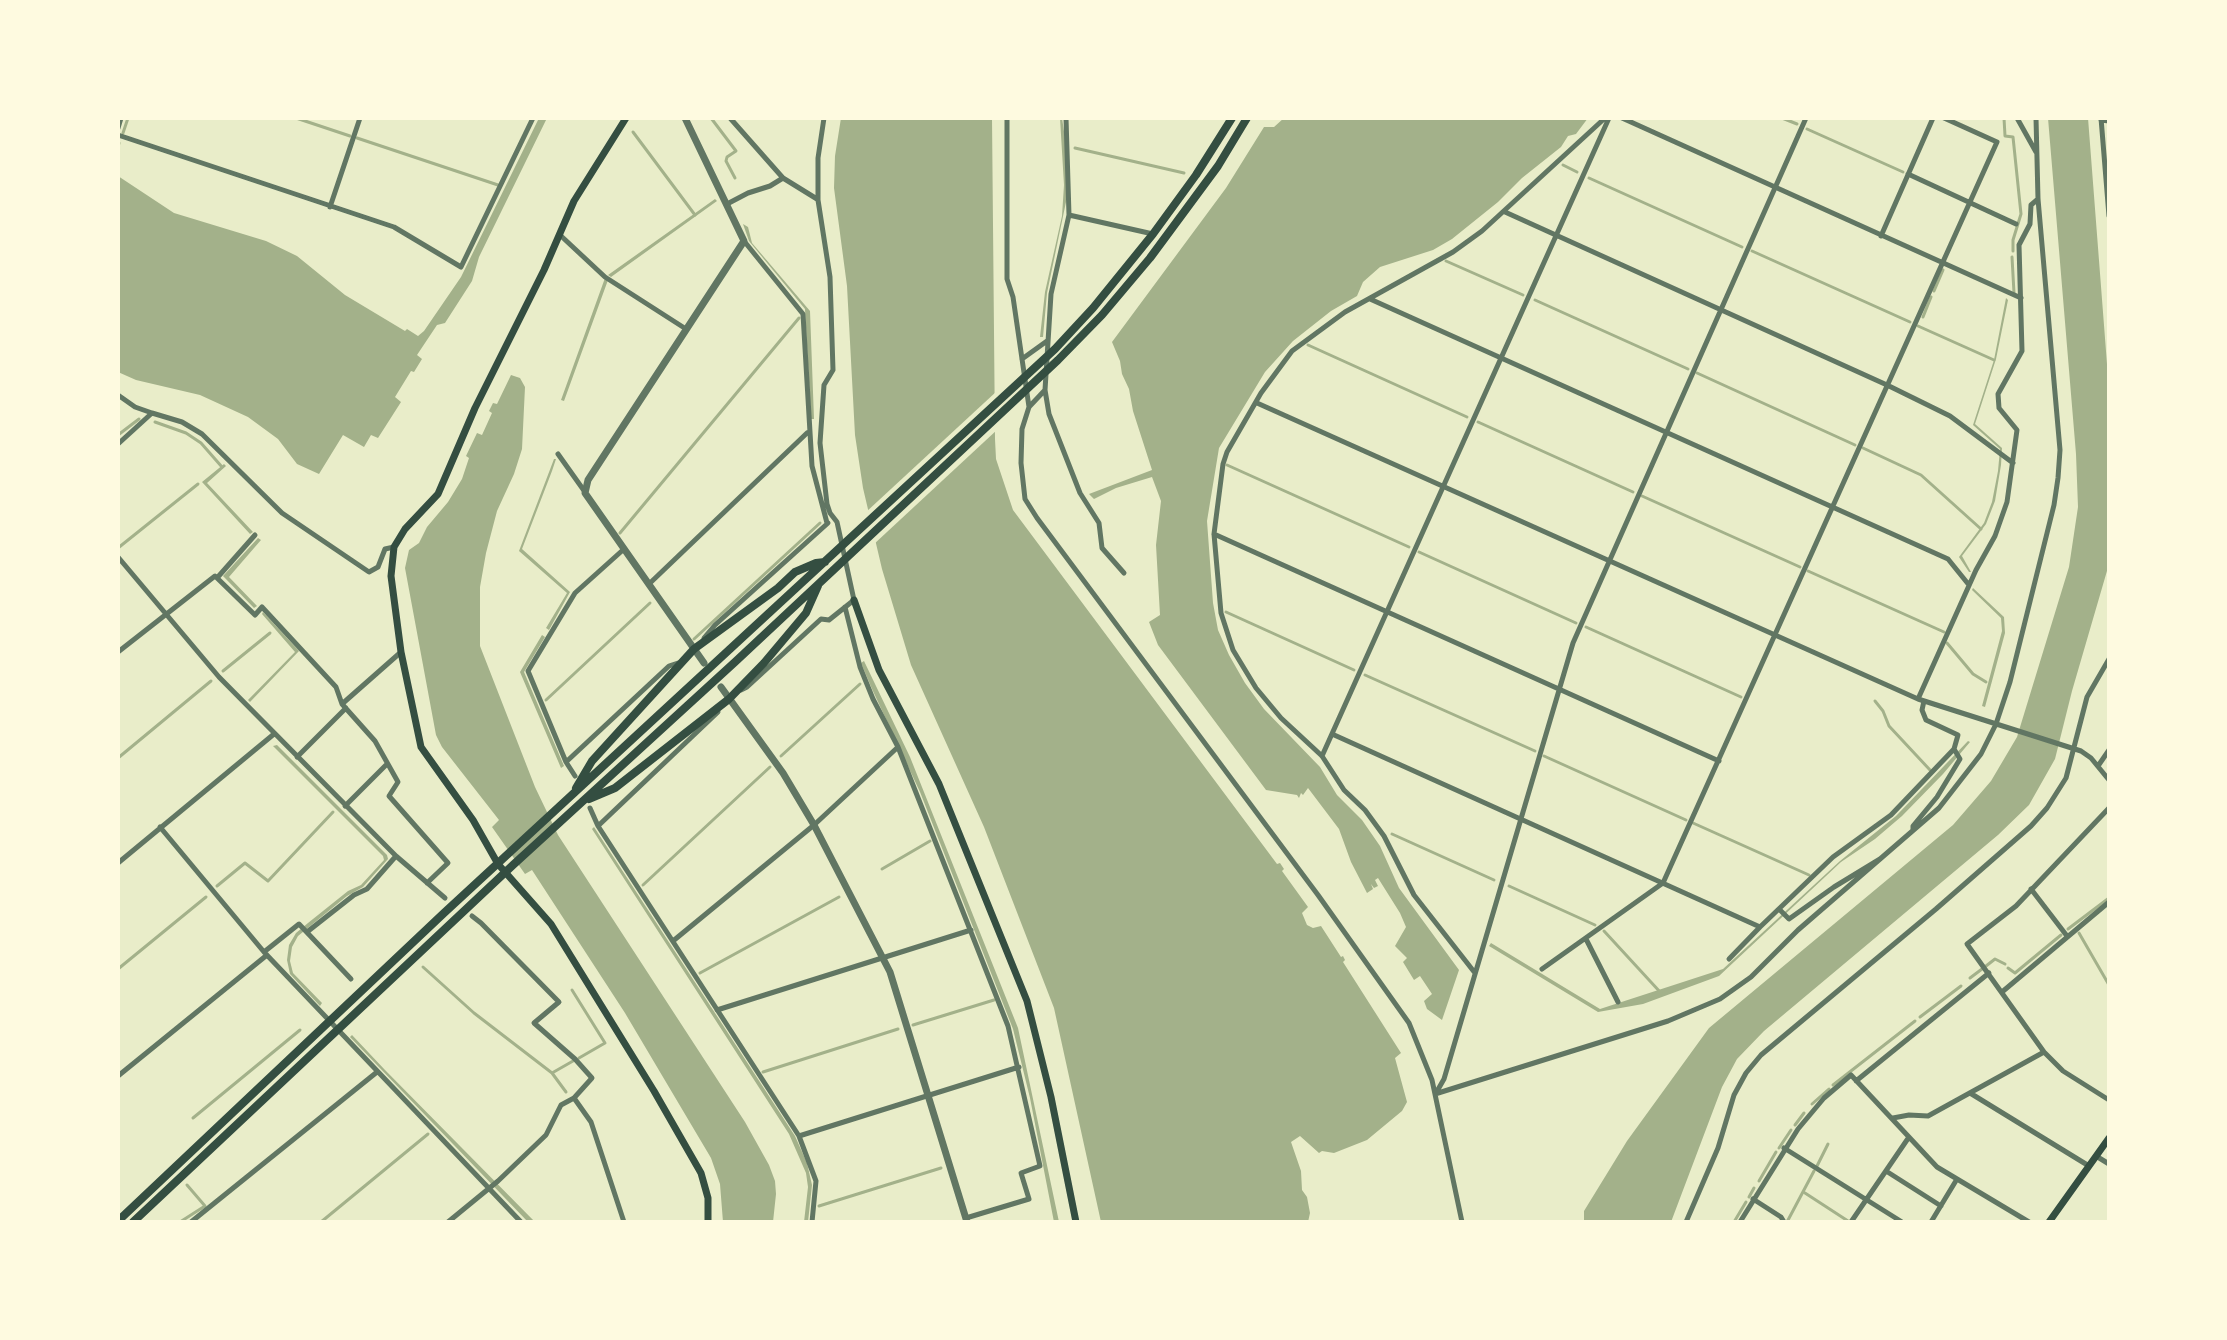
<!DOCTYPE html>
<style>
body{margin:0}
#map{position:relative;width:2227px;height:1340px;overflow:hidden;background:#e9edc9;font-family:Arial,sans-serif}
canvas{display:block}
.frame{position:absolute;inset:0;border:120px solid #fefae0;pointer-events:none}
</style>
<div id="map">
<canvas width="2227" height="1340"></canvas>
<div class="frame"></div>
</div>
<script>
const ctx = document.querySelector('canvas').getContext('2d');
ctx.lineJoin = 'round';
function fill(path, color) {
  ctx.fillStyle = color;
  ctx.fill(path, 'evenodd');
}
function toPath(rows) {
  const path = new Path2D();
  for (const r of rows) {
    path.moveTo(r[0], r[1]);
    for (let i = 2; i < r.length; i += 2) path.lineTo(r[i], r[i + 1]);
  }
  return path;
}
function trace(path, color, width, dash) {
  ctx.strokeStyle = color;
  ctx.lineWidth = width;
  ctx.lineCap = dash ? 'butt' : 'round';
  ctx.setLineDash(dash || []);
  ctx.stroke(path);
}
fill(toPath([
 [539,118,547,118,479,257,472,281,445,323,437,325,417,355,422,359,414,372,411,371,395,397,401,402,378,438,371,435,364,447,343,435,319,474,297,464,278,439,248,417,200,395,136,380,118,372,118,176,174,213,266,241,297,256,345,295,405,331,407,329,418,336,424,331,461,277],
 [841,118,992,118,995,439,996,459,1013,510,1277,864,1280,863,1284,869,1282,871,1308,907,1302,913,1307,925,1313,928,1321,926,1341,957,1343,956,1345,960,1343,962,1401,1053,1395,1058,1407,1102,1402,1111,1367,1140,1334,1153,1322,1151,1319,1153,1300,1136,1291,1142,1301,1171,1302,1190,1307,1197,1310,1213,1308,1222,1101,1222,1054,1008,984,827,911,665,882,569,863,488,855,435,847,286,834,188,835,156],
 [1060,118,1062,118,1066,145,1066,202,1047,293,1043,337,1040,337,1045,292,1062,216,1064,185],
 [1284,118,1588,118,1576,134,1568,136,1561,147,1522,178,1498,202,1452,239,1433,250,1380,267,1363,282,1357,296,1331,311,1293,341,1265,372,1219,448,1207,521,1213,603,1218,630,1229,655,1245,683,1264,709,1320,767,1337,795,1362,820,1380,846,1399,888,1459,970,1442,1020,1427,1009,1424,1001,1432,994,1420,976,1414,980,1403,962,1407,958,1395,946,1406,927,1400,913,1378,878,1375,880,1378,886,1374,888,1371,884,1373,889,1367,893,1351,862,1339,829,1308,788,1303,795,1301,793,1299,798,1297,795,1266,790,1158,645,1149,622,1160,615,1156,545,1161,501,1152,477,1116,488,1094,499,1089,494,1152,470,1133,411,1129,389,1122,374,1120,361,1112,342,1226,188,1264,127,1274,127],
 [2048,118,2088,118,2109,390,2109,564,2072,691,2055,759,2029,805,1998,835,1764,1031,1737,1059,1722,1087,1671,1222,1584,1222,1584,1211,1627,1141,1709,1028,1953,825,1991,781,2017,737,2069,567,2078,507,2076,454],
 [715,199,717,201,611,277,608,275],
 [743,224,748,227,752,243,810,311,814,419,811,419,805,309,749,241],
 [605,278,608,280,564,401,561,400],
 [2006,298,2008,300,1996,359,1975,424,2002,448,2001,465,1995,501,1986,524,1962,556,1971,572,1969,572,1959,557,1984,523,1992,502,1998,471,2000,449,1973,425,1994,360],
 [511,375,520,378,525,387,522,449,514,474,497,511,486,553,480,587,480,646,535,787,558,835,745,1122,769,1165,775,1181,776,1194,773,1222,723,1222,720,1184,711,1158,625,1013,532,870,525,874,492,827,499,820,442,747,436,735,405,568,409,550,419,543,427,527,448,502,462,479,469,458,466,456,477,433,482,435,492,413,489,411,493,403,497,404],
 [554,459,556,459,552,471,522,549,570,592,549,630,546,628,567,593,519,551],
 [224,464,226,466,207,483,253,532,250,534,202,482],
 [258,538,261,540,229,577,257,606,254,608,223,576],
 [1973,588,2004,617,2005,633,1985,707,1982,706,2002,631,2001,618,1972,590],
 [263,612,299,651,250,702,248,700,295,652,262,614],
 [542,635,545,637,524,672,564,766,561,768,520,672],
 [864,661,910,757,1018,1028,1059,1222,1054,1222,1030,1098,1013,1029,920,792,872,689,861,663],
 [1968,741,1970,742,1943,774,1902,816,1875,839,1841,862,1719,976,1643,1004,1598,1012,1489,946,1491,943,1600,1009,1723,969,1840,861,1896,816],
 [277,745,387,855,388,859,363,887,347,896,298,936,292,947,290,961,293,973,322,1003,320,1006,290,974,287,960,289,945,296,933,308,923,348,891,361,885,384,860,383,856,273,746],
 [594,827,795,1136,807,1163,812,1185,808,1222,804,1222,808,1187,806,1173,789,1134,592,829],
 [352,1035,385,1070,535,1222,528,1222,350,1037]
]), '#a3b18a');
fill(toPath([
 [997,391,998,429,873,545,865,513]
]), '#e9edc9');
trace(toPath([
 [296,118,350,136],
 [711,118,736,151,727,157,726,161,735,178],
 [1782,118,1797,124],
 [2004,118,2005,136,2013,137,2021,214,2013,240,2013,251],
 [1807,129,1903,172],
 [633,132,695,215],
 [123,133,128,118],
 [357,138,498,185],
 [118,147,119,143],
 [1075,148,1184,173],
 [1563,165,1577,172],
 [1589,178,1742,247],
 [1752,251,1910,322],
 [2012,257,2014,293],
 [1446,261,1523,295],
 [1934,291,1943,270],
 [1535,300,1688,369],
 [1923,317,1931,297],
 [1918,326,1994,360],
 [1308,345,1467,417],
 [1697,373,1855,445],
 [155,422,186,433,201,443,222,467],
 [1478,422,1633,492],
 [118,435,139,419],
 [1863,448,1921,475,1981,529],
 [1227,465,1409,547],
 [1642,496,1800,567],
 [620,533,799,318],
 [118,548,198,484],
 [1419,552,1576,623],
 [1808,571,1944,632],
 [1226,612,1354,670],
 [1586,627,1741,697],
 [694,639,820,523],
 [1947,643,1973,674,1986,682],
 [223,671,270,633],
 [1365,675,1535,751],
 [546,700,650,603],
 [1875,701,1883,711,1889,726,1930,770],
 [781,756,860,684],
 [1544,756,1686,820],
 [118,758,211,681],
 [1693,823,1809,875],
 [1392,834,1494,880],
 [882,869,930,841],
 [643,885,770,767],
 [217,886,245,863,268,881,333,812],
 [1509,886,1595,925],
 [2068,929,2109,898],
 [1604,931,1661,993],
 [2079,933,2109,985],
 [1986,966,1995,959,2005,964],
 [423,967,474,1013,552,1073,566,1092],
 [2008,968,2015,973,2061,935],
 [118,969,206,897],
 [700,973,839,897],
 [1970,978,1982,969],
 [572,990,605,1043,579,1058],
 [1920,1017,1961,986],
 [913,1025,994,1000],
 [763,1072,898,1029],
 [552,1073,573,1061],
 [1833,1085,1915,1021],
 [1812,1104,1829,1089],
 [193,1118,300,1030],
 [1795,1125,1804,1113],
 [1779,1148,1791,1130],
 [1817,1166,1828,1144],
 [1759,1181,1776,1152],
 [1805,1193,1848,1221],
 [1749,1197,1754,1188],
 [819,1206,941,1168],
 [180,1222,205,1206,187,1185],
 [321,1222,428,1134],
 [1734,1222,1746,1202],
 [1787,1222,1814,1171]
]), '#a3b18a', 3);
trace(toPath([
 [730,118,783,178,817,199],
 [1007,118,1007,279,1013,297,1029,407],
 [1066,118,1069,215,1051,294,1045,390,1049,414,1080,493,1099,523,1102,548,1124,573],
 [1622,118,2021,298],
 [2017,118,2036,152],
 [2101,118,2109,216],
 [2101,120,2109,121],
 [118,128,121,118],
 [118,135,394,227,461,267,533,118],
 [1908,174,2016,224],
 [727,204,748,193,770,186,783,178],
 [330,207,360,118],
 [1505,212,1887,385,1950,416,2013,463],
 [1069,215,1153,234],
 [560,235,605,277,686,329],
 [1881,236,1933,118],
 [744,241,803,314,812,466,827,523],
 [1370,299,1948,559,1969,585],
 [1022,359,1047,341],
 [1045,390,1029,407,1022,429,1021,463,1025,499,1037,518,1318,895,1409,1023,1432,1080,1462,1222],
 [118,395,135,407,152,413],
 [1257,403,1918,699,2081,751,2091,758,2109,780],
 [118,444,152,413,182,422,202,434,282,513,369,572,378,567,385,549,394,547],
 [558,454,585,492],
 [1214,534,1719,761],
 [118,557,219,677,396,856,445,898],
 [217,578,255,535],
 [649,584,807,433],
 [845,607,860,667,873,699,898,747,1008,1026,1040,1166,1021,1173,1029,1199,966,1218],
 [704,638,715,625,828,523],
 [118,652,215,576,255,615,262,607,336,687,342,704,375,741,398,782,389,796,448,863,427,883],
 [741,690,747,687,821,619,829,620,854,600,837,522,830,513,827,504,820,443,824,385,833,370,830,277,818,200,818,158,824,118],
 [1918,699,1976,570,1995,536,2007,502,2017,430,1999,408,1998,394,2022,351,2019,245,2030,224,2031,205,2038,199],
 [342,704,401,652],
 [718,712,598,826,799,1136,816,1181,812,1222],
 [1332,734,1760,927,1833,857,1891,815,1954,749,1958,735,1926,720,1922,710,1924,701],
 [1322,756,1609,118],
 [297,757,346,708],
 [566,762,669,666,678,663],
 [2098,766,2109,750],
 [575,776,566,762,528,671,575,593,624,549],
 [345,806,387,764],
 [590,808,598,826],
 [2109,808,2016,906,1967,944,2044,1052,2063,1071,2109,1100],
 [160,827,264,952,521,1222],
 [1913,830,1913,826,1937,797,1960,759,1954,749],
 [118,863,274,734],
 [2031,889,2067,936],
 [1779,909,1789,919,1834,887,1880,859],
 [307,932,354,895,367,889,396,856],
 [1586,939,1618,1002],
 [673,941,814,825,898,747],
 [264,952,299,924,351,979],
 [1729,959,1760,927],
 [1542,969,1663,883,1997,142,1944,118],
 [1475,973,1414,895,1384,836,1365,810,1344,790,1322,756,1281,718,1256,688,1233,650,1221,613,1214,534,1223,464,1227,452,1261,393,1292,351,1345,312,1453,252,1482,231,1605,118],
 [2002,992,2109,902],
 [717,1010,971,930],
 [118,1076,267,955],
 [1856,1081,1989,973],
 [1436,1093,1444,1079,1573,643,1806,118],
 [1970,1093,2089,1166],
 [1435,1094,1668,1021,1720,999,1751,977,1798,930,1939,808,1981,754,1996,724,2010,682,2054,505,2058,478,2060,450,2038,199,2036,118],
 [574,1098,591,1122,624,1222],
 [1893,1118,1909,1115,1928,1116,2044,1052],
 [799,1136,1019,1067],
 [1784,1148,1902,1222],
 [2096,1156,2109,1164],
 [1886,1171,1941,1206],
 [1753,1199,1781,1217,1784,1222],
 [191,1222,377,1072],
 [448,1222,498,1181,546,1135,561,1105,574,1098,592,1078,575,1059,534,1023,559,1002,481,923,472,916],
 [1686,1222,1718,1148,1734,1095,1746,1073,1761,1055,1936,909,2031,826,2047,808,2066,778,2087,697,2109,659],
 [1740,1222,1798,1129,1824,1098,1851,1075,1937,1167,2029,1222],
 [1851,1222,1909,1137],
 [1931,1222,1957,1179]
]), '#617663', 5);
trace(toPath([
 [685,118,744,241,588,480,585,493,704,663],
 [721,687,783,773,814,825,890,972,967,1222]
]), '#617663', 7);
trace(toPath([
 [626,118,574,201,544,270,475,408,438,494,405,529,394,547,391,576,401,652,421,747,473,820,498,864,551,924,654,1091,701,1173,708,1198,708,1222],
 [854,600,879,670,939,784,1027,1001,1051,1097,1076,1222],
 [2049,1222,2109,1138]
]), '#344e41', 7);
trace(toPath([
 [576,788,592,761,694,649,778,588,795,572,816,563,825,562],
 [589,799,615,788,729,699,764,663,806,613,818,586],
 [118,1221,444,913,1055,349,1093,308,1153,234,1196,175,1232,118],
 [133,1222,513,865,735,662,1058,360,1102,315,1150,258,1218,166,1247,118]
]), '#344e41', 8);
</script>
